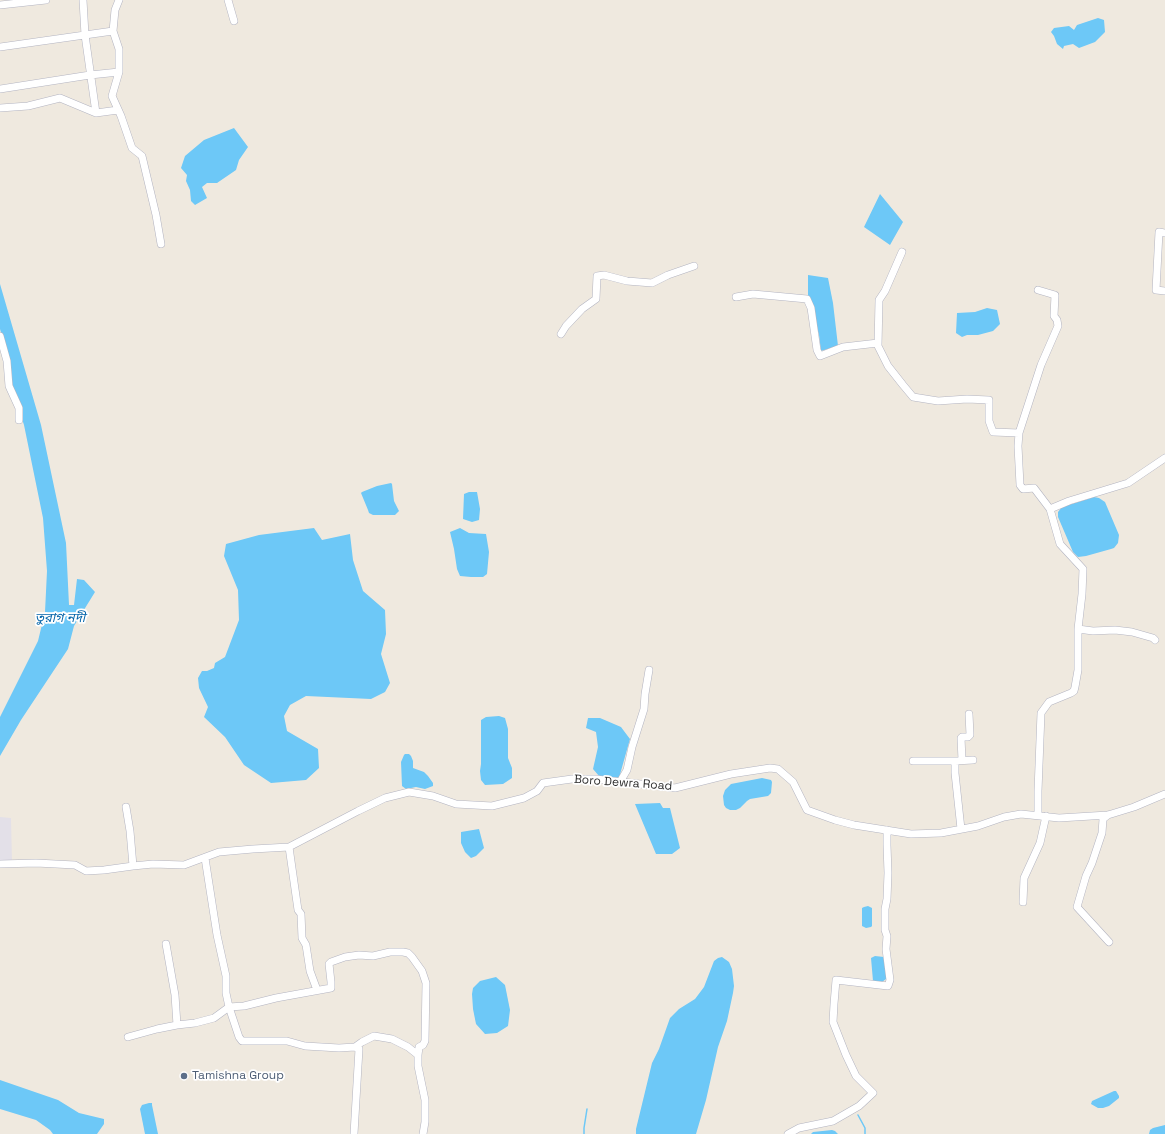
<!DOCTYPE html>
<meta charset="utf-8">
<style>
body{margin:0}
canvas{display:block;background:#efe9df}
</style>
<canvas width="1165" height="1134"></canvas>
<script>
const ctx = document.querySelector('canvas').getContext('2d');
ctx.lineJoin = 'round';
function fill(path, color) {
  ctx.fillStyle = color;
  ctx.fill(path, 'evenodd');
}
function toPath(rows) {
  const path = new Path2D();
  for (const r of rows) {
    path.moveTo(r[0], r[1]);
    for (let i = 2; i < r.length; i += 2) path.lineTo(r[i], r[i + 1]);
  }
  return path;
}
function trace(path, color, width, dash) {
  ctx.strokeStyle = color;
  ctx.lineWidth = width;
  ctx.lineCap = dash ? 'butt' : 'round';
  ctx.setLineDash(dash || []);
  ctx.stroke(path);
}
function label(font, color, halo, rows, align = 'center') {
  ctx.font = font + ' "Space Grotesk","Noto Sans Bengali",sans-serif';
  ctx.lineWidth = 3.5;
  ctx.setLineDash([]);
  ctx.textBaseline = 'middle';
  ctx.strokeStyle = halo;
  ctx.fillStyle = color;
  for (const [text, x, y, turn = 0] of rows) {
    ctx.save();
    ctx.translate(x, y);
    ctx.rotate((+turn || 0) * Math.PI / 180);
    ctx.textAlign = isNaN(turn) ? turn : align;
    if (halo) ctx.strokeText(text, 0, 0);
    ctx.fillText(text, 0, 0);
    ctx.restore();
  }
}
fill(toPath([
 [0,817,11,818,12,864,0,862]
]), '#e3e0e8');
fill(toPath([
 [1098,18,1104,20,1105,32,1095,42,1079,48,1073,44,1064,46,1063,49,1057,44,1054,36,1051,32,1054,28,1069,26,1074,30,1077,25],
 [234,128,248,147,239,160,236,170,217,183,207,183,202,187,207,198,195,205,191,201,190,190,186,181,187,175,181,168,185,156,204,140],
 [880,194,903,222,890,245,864,227],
 [808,275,828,278,833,303,838,346,821,351,819,335,814,316,808,297],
 [0,284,41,425,66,543,69,605,74,605,77,579,84,580,95,592,74,626,68,649,21,720,0,756,0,717,38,641,45,612,47,571,43,518,24,425,13,391,7,353,0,329],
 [987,308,997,310,1000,324,993,331,978,335,967,335,962,337,956,333,957,313,975,312],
 [391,483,392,484,394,501,399,511,395,515,373,515,369,513,368,510,361,493,362,492,377,486],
 [469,492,477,492,480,509,479,520,472,522,463,519,464,494],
 [1094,497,1099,498,1105,502,1119,535,1118,543,1114,548,1111,549,1086,556,1078,557,1073,552,1058,517,1058,512,1062,507],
 [314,528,322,540,350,534,353,560,363,591,385,610,386,634,381,654,390,683,385,692,371,699,306,696,290,705,284,716,287,731,318,749,319,768,306,780,271,783,244,765,225,737,204,717,208,707,199,688,198,678,202,671,207,671,214,668,215,663,225,657,239,620,238,590,224,556,226,544,259,535],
 [460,528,469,533,486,534,489,552,487,574,483,577,471,577,460,576,457,569,454,549,450,532],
 [499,716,505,718,508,729,508,758,512,768,512,778,503,784,485,785,481,780,480,771,481,764,481,720,486,717],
 [588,718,600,718,621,727,630,739,619,778,599,776,593,769,598,747,596,732,586,728],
 [405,754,409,754,411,756,413,761,413,768,424,772,428,776,433,783,433,786,425,789,416,787,406,789,402,786,401,762,404,755],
 [762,778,771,780,772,782,771,793,768,796,750,799,747,801,740,808,736,810,730,810,726,808,724,805,723,796,725,790,731,784],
 [660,803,663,808,670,808,680,848,672,854,656,854,635,804],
 [479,829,484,848,476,856,471,858,465,852,461,843,461,832],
 [864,907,868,906,872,908,872,926,871,927,866,928,862,926,862,908],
 [875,956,884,957,886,963,886,979,882,982,873,981,871,958],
 [722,957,729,962,732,969,734,986,733,993,727,1021,718,1047,706,1100,696,1134,636,1134,636,1129,652,1063,659,1049,670,1018,679,1009,695,999,704,987,714,961,718,958],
 [496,977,505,985,510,1010,508,1026,497,1033,485,1034,476,1024,473,1009,472,994,473,988,480,981],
 [0,1080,58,1100,79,1113,104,1119,104,1124,97,1134,53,1134,50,1130,36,1120,0,1109],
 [1114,1091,1116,1091,1119,1096,1119,1098,1109,1106,1103,1108,1098,1108,1091,1104,1092,1101],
 [149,1103,152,1103,152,1105,158,1134,145,1134,140,1109,142,1105],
 [1165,1125,1165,1134,1149,1134,1150,1130,1153,1128],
 [832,1130,835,1131,838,1134,811,1134,813,1132]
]), '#6dc8f7');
trace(toPath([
 [858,1115,865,1128,865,1134],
 [584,1134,584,1128,587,1109]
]), '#6dc8f7', 1.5);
const street = toPath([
 [83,0,85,35,96,113],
 [119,0,115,10,113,31,119,49,119,72,112,96,121,116,132,148,142,156,156,215,161,244],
 [228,0,234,21],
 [0,5,46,0],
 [0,47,113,31],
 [0,89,90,75,119,72],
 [0,108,28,106,60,98,96,113,118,110],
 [1165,233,1159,232,1156,290,1165,291],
 [902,252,885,291,879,300,878,346,888,366,903,385,913,397,938,401,967,399,989,400,989,421,993,432,1019,433,1018,446,1020,485,1023,489,1034,488,1050,509,1060,544,1083,569,1082,594,1078,629,1078,670,1075,687,1074,691,1071,693,1049,702,1041,713,1038,791,1038,815],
 [736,297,753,294,807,299,811,308,817,350,820,356,843,347,878,343],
 [561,334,566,326,582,309,596,299,597,276,604,275,627,281,652,283,668,275,694,266],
 [0,336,7,361,9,386,19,408,19,420],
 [1019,433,1041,365,1058,326,1057,320,1054,316,1055,295,1038,290],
 [1050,509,1069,501,1128,483,1165,458],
 [1078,629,1093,631,1115,630,1132,632,1153,638,1155,640],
 [962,760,961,738,962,737,968,737,970,735,969,714],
 [913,761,955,761],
 [620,782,627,770,632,747,644,709,645,694,649,670],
 [126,807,130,831,133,866],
 [1108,815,1103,819,1102,833,1092,863,1086,876,1077,907,1109,942],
 [961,829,955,773,955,761,973,760],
 [289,847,298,910,301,914,302,938,306,945,310,971,317,990],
 [205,858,217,935,226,976,226,993,229,1007,239,1037,242,1041,287,1041,305,1046,339,1048,355,1047,362,1042,374,1036,392,1039,408,1047,418,1055,418,1066,425,1100,425,1122,423,1134],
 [0,864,36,863,75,865,86,871,104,870,133,866,153,864,184,865,219,852,253,849,289,847,358,811,385,798,409,792,433,796,456,804,492,806,524,798,537,791,543,783,572,779,596,779,675,788,731,774,770,768,778,769,793,782,807,810,835,820,854,825,911,834,941,833,978,826,1004,817,1021,814,1059,818,1108,815,1134,807,1165,794],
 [1023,902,1024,878,1040,843,1046,816],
 [166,944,175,995,177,1025],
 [128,1037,157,1029,177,1025,195,1023,214,1018,229,1007,244,1006,276,998,331,988,331,982,329,964,331,962,345,957,359,955,373,956,390,952,403,952,408,953,412,957,422,971,426,983,425,1041,423,1045,419,1047,418,1055],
 [354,1134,359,1049,355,1047],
 [788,1134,799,1128,833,1121,859,1106,873,1093,856,1076,846,1055,833,1022,834,1004,836,980,888,986,890,980,886,949,887,936,885,930,885,909,887,899,888,873,887,845,887,830]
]);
trace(street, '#b3b4c1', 8);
trace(street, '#fff', 7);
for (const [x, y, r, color] of [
 [184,1076,4,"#5c6f8a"]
]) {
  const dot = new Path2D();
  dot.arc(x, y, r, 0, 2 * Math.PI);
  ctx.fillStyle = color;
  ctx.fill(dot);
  trace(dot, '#fff', 1.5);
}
label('12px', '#2d2d2d', '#fff', [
 ["Boro Dewra Road",623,783,4]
]);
label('12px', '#4e5e75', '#fff', [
 ["Tamishna Group",192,1076]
], 'left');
label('italic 13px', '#0565aa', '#fff', [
 ["তুরাগ নদী",60,618]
]);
</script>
